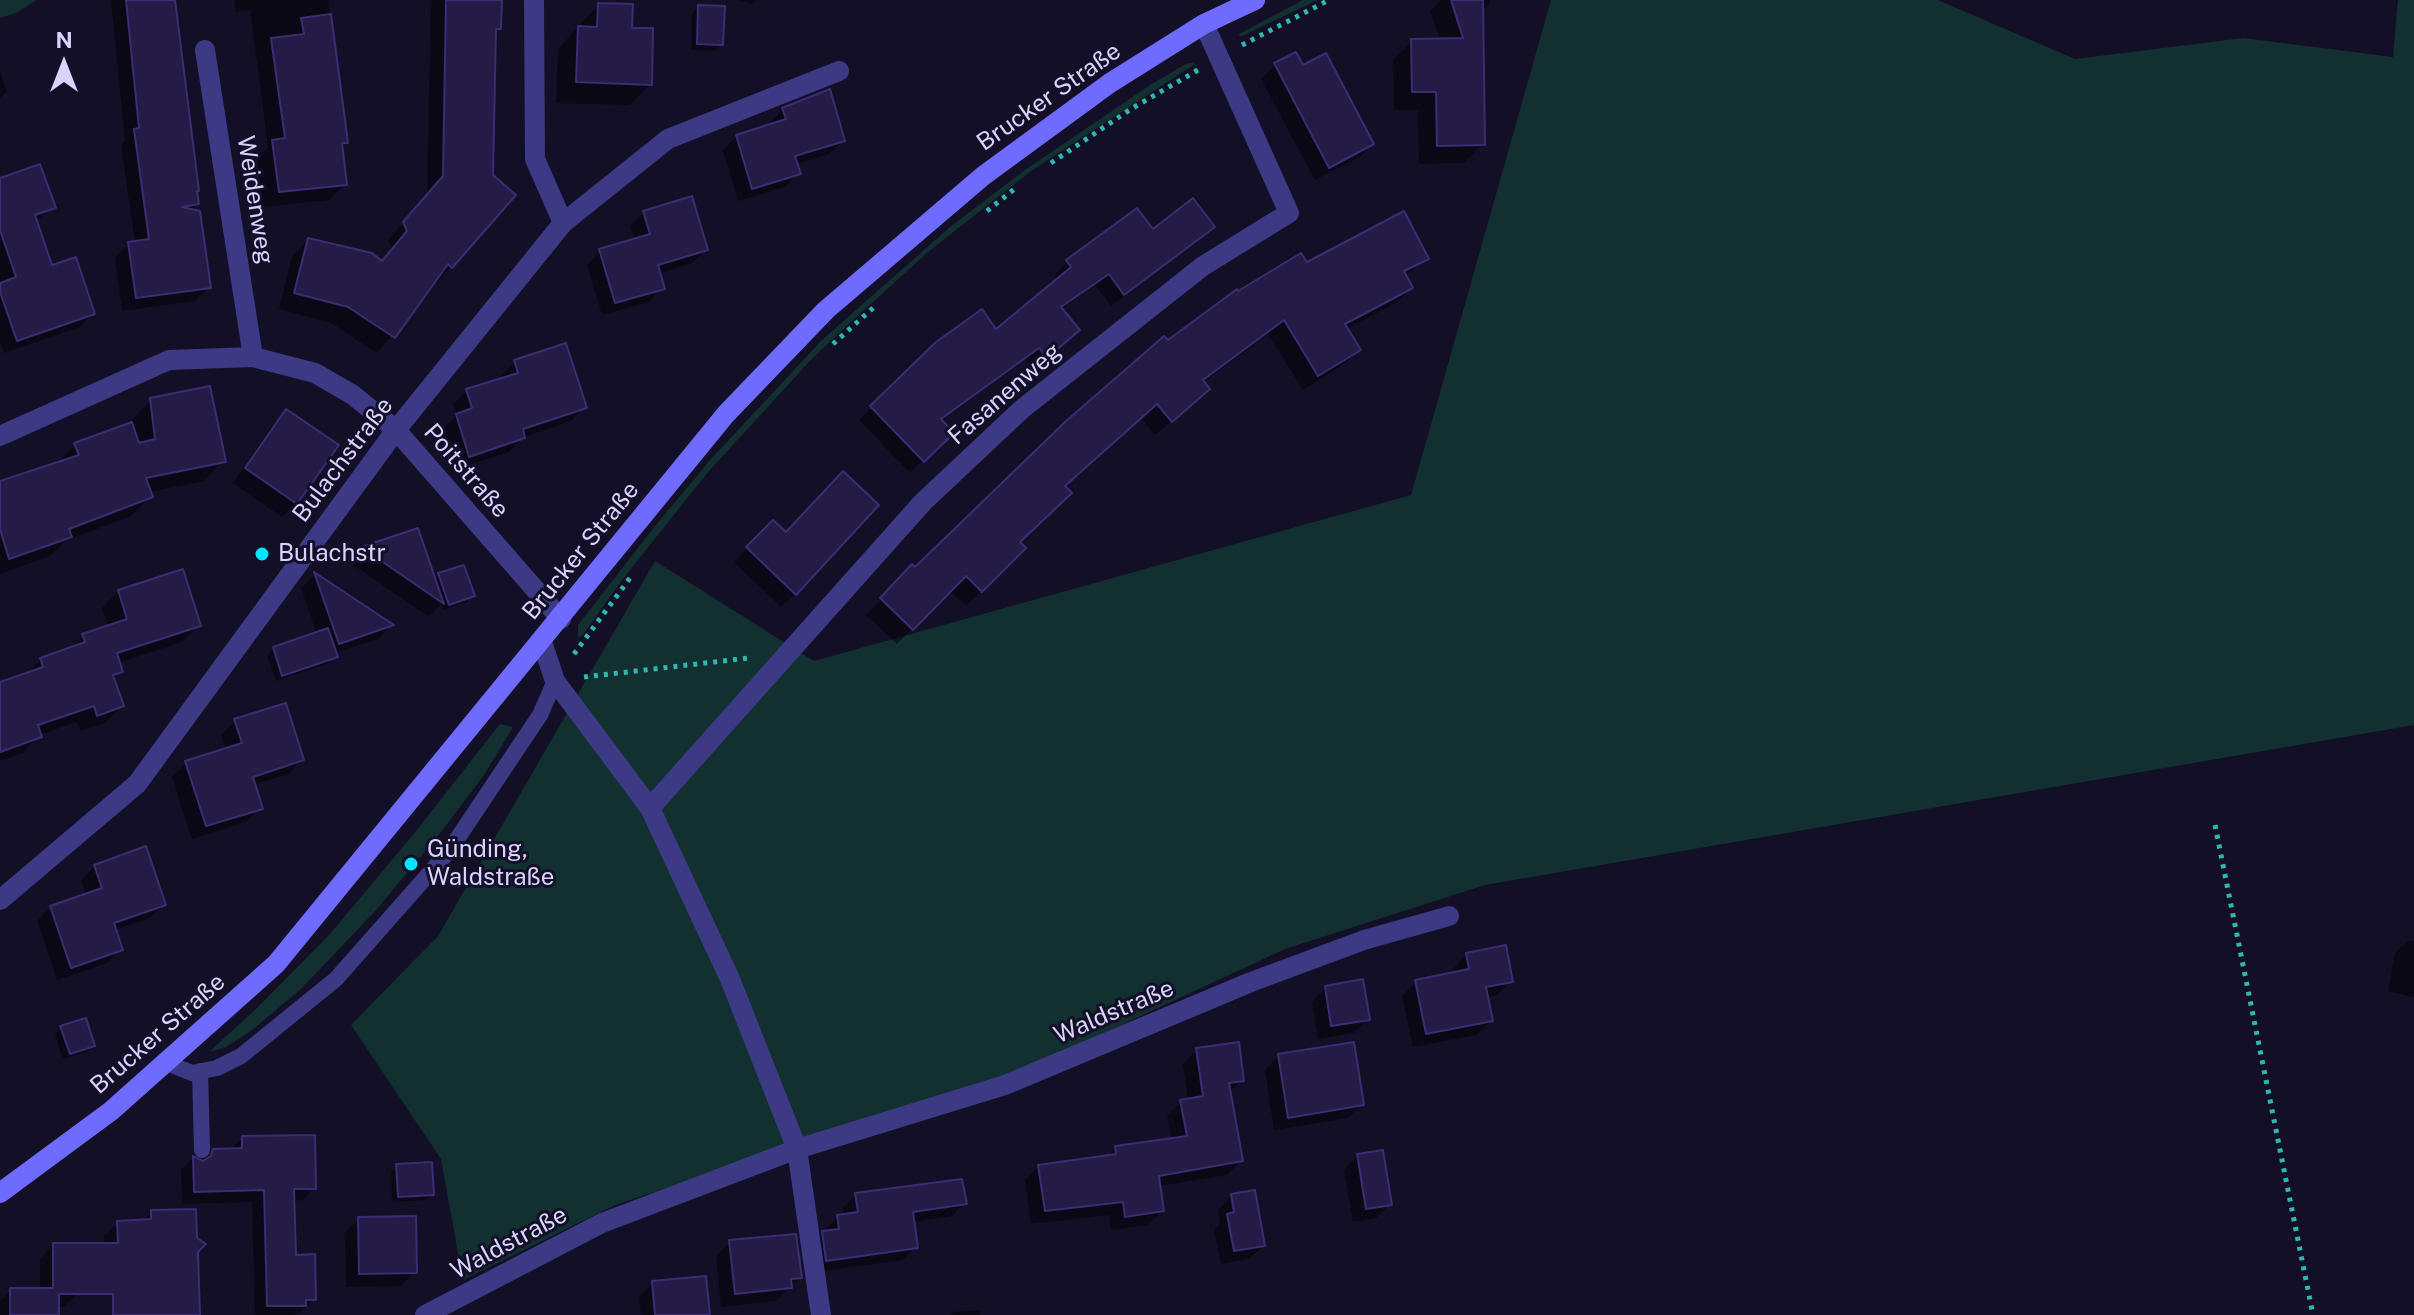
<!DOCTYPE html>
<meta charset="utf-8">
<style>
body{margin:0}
#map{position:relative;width:2414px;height:1315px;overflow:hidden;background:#130f26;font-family:"Public Sans",sans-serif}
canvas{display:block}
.north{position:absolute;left:24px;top:24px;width:80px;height:80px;-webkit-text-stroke:6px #130f26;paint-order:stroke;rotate:0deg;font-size:22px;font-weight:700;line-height:32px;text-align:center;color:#d9d4ff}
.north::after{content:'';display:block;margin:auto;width:28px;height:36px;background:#d9d4ff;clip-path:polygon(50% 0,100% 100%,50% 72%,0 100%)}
</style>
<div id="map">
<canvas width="2414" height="1315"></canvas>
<div class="north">N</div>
</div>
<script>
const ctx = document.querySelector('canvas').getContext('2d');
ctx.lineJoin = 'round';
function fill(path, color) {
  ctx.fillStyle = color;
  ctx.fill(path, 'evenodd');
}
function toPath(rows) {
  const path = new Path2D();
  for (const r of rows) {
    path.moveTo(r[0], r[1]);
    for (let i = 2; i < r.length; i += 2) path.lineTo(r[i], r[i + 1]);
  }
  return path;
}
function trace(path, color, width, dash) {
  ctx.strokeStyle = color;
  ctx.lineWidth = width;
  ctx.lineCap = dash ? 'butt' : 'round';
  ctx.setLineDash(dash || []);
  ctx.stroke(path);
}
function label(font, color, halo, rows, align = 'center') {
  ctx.font = font + ' "Public Sans",sans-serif';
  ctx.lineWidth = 6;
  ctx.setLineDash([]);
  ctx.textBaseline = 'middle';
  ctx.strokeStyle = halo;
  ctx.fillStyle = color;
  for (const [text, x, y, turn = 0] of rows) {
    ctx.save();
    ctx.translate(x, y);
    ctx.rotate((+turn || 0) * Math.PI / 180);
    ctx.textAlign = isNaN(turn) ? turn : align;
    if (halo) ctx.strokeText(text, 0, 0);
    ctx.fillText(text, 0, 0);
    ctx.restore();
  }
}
fill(toPath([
 [0,0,37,0,16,13,0,18],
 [1303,0,1318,0,1240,37,1239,34],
 [1551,0,1938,0,2075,59,2243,38,2393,57,2398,0,2414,0,2414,725,1485,885,1285,949,1033,1066,615,1205,463,1280,441,1159,351,1025,438,936,655,561,814,661,1411,495],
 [1194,62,1195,64,1031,171,928,252,840,332,809,362,709,471,622,580,582,636,578,637,578,625,655,526,711,459,822,340,950,227,1025,170,1153,83,1186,64],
 [500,724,513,727,484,775,441,832,377,909,301,989,251,1031,226,1047,209,1052,257,1008,329,935,416,831]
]), '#12302f');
fill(toPath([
 [111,0,174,0,197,204,190,210,209,287,195,301,122,311,115,258,129,244,135,243,121,145,125,140],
 [234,0,328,0,346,142,340,148,345,184,329,200,263,207,257,158,268,147,250,10,236,12],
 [431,0,500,0,499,28,494,33,451,266,377,353,331,323,279,309,292,256,308,240,381,262,392,249,388,240,427,195],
 [739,0,757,0,753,4],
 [1442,0,1489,0,1490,3,1481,12,1483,144,1464,163,1419,164,1418,110,1394,110,1393,60,1412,41,1440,40,1430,11],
 [598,5,630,30,650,84,629,105,556,103,558,49],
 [699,7,722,44,715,51,691,50,692,13],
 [1275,65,1302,68,1372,144,1358,158,1315,180,1261,79],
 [0,71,7,92,0,98],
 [783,109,843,141,829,154,796,164,799,173,785,187,738,201,723,150,737,136,770,126,769,123],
 [0,180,53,207,35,222,50,268,93,313,80,327,4,353,0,341],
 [1137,211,1152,231,1212,227,1200,239,1111,306,1095,285,1060,310,1065,343,1033,369,1025,359,940,421,951,433,910,473,859,420,937,344,996,332,1058,280,1054,275,1067,262],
 [644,212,706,249,692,263,658,274,662,288,648,302,602,315,587,265,600,251,635,240,630,226],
 [1426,258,1405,277,1411,288,1396,303,1346,329,1358,350,1343,365,1303,390,1268,334,1202,383,1192,404,1155,435,1141,418,1063,487,1018,543,1023,548,966,606,949,590,897,644,866,615,912,567,915,570,1168,343,1306,265],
 [515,362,585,407,571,421,524,437,509,452,456,469,443,429,457,415,453,405,467,391,502,380,501,376],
 [151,400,223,461,204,481,149,492,151,497,131,516,65,541,50,556,0,574,0,484,54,466,75,445,132,424,132,420],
 [287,411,296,503,282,517,233,483,273,425],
 [773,522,786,535,795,594,781,607,734,562],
 [417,531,434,581,439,575,472,596,466,602,443,610,441,604,429,617,349,562,362,549],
 [314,575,391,626,378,639,334,653,335,657,329,663,276,681,267,655,274,648,317,634,301,588],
 [119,591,199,625,182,642,118,663,121,671,113,680,122,706,105,723,80,731,77,722,39,735,23,753,0,761,0,685,26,675,41,660,69,650,83,636,108,627,102,608],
 [235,721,302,760,288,774,253,785,260,808,246,822,192,839,172,777,186,763,226,750,221,735],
 [95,866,164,905,150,918,115,930,121,949,107,963,57,980,37,921,51,907,86,895,81,880],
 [2409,940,2414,941,2414,997,2388,991,2395,953],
 [1466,955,1511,981,1497,995,1486,998,1491,1021,1477,1035,1413,1047,1402,996,1416,982,1454,974,1453,969],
 [1326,988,1368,1019,1354,1033,1318,1039,1312,1002],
 [61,1028,93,1046,87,1052,63,1059,55,1034],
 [1197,1050,1242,1080,1229,1093,1241,1161,1227,1175,1159,1186,1162,1211,1148,1225,1111,1230,1109,1215,1031,1224,1025,1180,1039,1166,1106,1157,1116,1148,1172,1140,1167,1116,1181,1102,1188,1101,1183,1064],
 [1278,1056,1362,1104,1348,1118,1274,1130,1265,1070],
 [243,1138,314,1188,302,1200,292,1201,294,1257,314,1299,302,1311,293,1315,255,1315,252,1202,182,1204,181,1170,193,1158,202,1163,214,1151,230,1150],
 [1358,1156,1390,1204,1376,1218,1353,1222,1344,1170],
 [397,1166,432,1194,425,1200,392,1202,391,1172],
 [856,1195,964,1203,952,1216,912,1222,916,1247,903,1260,814,1272,810,1246,826,1233,826,1229,838,1217,844,1216,843,1208],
 [1232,1196,1263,1245,1249,1259,1221,1264,1214,1230,1220,1223,1218,1210],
 [194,1211,78,1293,64,1307,57,1307,57,1315,0,1315,0,1301,11,1290,40,1290,40,1259,53,1245,105,1245,104,1236,118,1223,142,1222,152,1212],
 [359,1219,415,1272,401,1286,346,1287,345,1233],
 [730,1242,800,1277,776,1301,721,1307,716,1256],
 [653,1283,708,1315,641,1315,639,1297],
 [979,1310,980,1315,951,1315,954,1312]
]), '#0007');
const building = toPath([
 [126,0,175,0,199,191,197,191,199,204,182,207,200,211,211,288,136,298,128,242,149,239,134,129,139,128,126,0],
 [446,0,502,0,501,29,496,29,493,175,516,195,452,268,448,264,395,338,348,307,294,293,308,238,372,253,382,261,407,231,403,222,443,176,446,0],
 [1451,0,1483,0,1485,145,1437,146,1436,92,1412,92,1411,39,1463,38,1451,0],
 [598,3,633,4,632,28,653,28,652,85,576,82,578,26,597,27,598,3],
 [698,5,725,6,723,45,697,44,698,5],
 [331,14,348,143,342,143,347,185,279,192,272,140,285,138,271,38,304,34,301,18,331,14],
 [1296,52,1303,65,1326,53,1374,144,1329,168,1274,63,1296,52],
 [830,89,845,141,795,156,801,174,752,189,736,135,786,119,782,108,830,89],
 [40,164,56,208,35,215,52,265,76,257,95,314,17,341,0,292,0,283,16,277,0,230,0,178,40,164],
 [692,196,708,250,658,265,665,289,615,303,599,249,650,234,643,211,692,196],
 [1193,198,1215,227,1124,295,1109,274,1061,307,1080,330,1047,358,1039,348,941,419,954,433,924,462,870,406,936,342,982,309,996,329,1071,267,1066,260,1137,208,1153,229,1193,198],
 [1404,211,1429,259,1404,271,1413,288,1345,324,1361,350,1318,376,1284,320,1203,380,1210,389,1172,422,1157,404,1065,486,1072,493,1020,542,1026,548,982,592,966,576,913,630,880,598,912,564,915,567,1065,422,1164,336,1168,340,1237,289,1238,291,1301,253,1307,262,1404,211],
 [566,343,587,408,523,429,525,438,469,457,456,414,472,408,466,389,518,373,514,360,566,343],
 [210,386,226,462,146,478,153,497,69,529,72,537,9,559,0,529,0,481,79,455,74,443,132,422,139,443,155,439,150,398,210,386],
 [286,409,339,445,297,504,245,468,286,409],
 [843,471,879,505,796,595,746,547,773,520,786,532,843,471],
 [418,528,444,604,361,547,418,528],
 [464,565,475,596,449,605,438,573,464,565],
 [183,569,201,626,117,653,123,672,113,675,124,706,97,716,94,706,38,725,42,737,0,752,0,682,43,667,40,658,85,642,82,634,127,619,118,590,183,569],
 [314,572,394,625,339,644,314,572],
 [328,628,338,657,282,676,273,647,328,628],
 [286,703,304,760,253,777,263,809,206,826,185,761,242,743,234,719,286,703],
 [146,846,166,905,114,923,123,950,71,968,50,906,102,888,94,865,146,846],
 [1506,945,1513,982,1486,987,1493,1021,1426,1034,1415,980,1469,969,1466,953,1506,945],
 [1363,979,1370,1020,1331,1026,1325,986,1363,979],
 [86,1018,95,1046,70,1054,60,1026,86,1018],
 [1239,1042,1244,1081,1229,1083,1243,1161,1159,1176,1164,1211,1125,1217,1123,1202,1045,1211,1038,1165,1116,1154,1115,1146,1187,1136,1180,1100,1203,1096,1196,1048,1239,1042],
 [1354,1042,1364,1105,1288,1118,1278,1054,1354,1042],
 [315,1135,316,1189,294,1189,296,1255,315,1254,316,1300,306,1300,306,1306,267,1306,264,1190,194,1192,193,1156,203,1161,211,1156,213,1149,242,1148,242,1136,315,1135],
 [1383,1150,1392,1205,1366,1209,1357,1154,1383,1150],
 [432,1162,434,1195,398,1197,396,1164,432,1162],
 [962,1179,967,1204,913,1212,918,1248,826,1261,822,1231,839,1229,837,1215,858,1212,855,1193,962,1179],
 [1255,1190,1265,1246,1234,1251,1227,1214,1234,1212,1231,1194,1255,1190],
 [196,1209,197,1238,206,1244,198,1252,200,1315,113,1315,113,1294,59,1294,59,1315,10,1315,10,1288,53,1288,53,1243,118,1243,117,1221,151,1219,151,1210,196,1209],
 [416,1216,417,1273,359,1274,358,1217,416,1216],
 [796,1234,802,1278,791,1279,792,1288,735,1294,729,1240,796,1234],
 [706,1276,710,1315,655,1315,652,1281,706,1276]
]);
fill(building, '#241b47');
trace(building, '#3b2d73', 2);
trace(toPath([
 [1242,45,1329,0],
 [1051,163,1131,109,1198,70],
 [987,211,1017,187],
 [833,344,873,308],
 [574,654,630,578],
 [584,677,749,658],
 [2215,825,2313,1315]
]), '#2fb8b0', 5, [4, 6]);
trace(toPath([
 [167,1063,192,1073,217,1068,241,1056,336,979,449,851,540,715,555,681],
 [200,1071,202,1150]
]), '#3d3a85', 16);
trace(toPath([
 [534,0,535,159,563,223],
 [205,50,253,357],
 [0,436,169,360,253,357,315,373,353,395,396,430,561,619],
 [650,808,923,502,1022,409,1203,266,1289,213,1204,24],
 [0,900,137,784,396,430,563,223,668,139,839,71],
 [425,1315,602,1223,797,1149,730,979,650,808,555,681,542,642],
 [821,1315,797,1149,1005,1085,1251,982,1364,940,1449,916]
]), '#3d3a85', 20);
trace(toPath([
 [0,1193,111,1111,276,964,726,414,826,310,983,176,1110,83,1204,24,1255,0]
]), '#6f6bff', 20);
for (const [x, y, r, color] of [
 [262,554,8,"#00e5ff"],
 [411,864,8,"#00e5ff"]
]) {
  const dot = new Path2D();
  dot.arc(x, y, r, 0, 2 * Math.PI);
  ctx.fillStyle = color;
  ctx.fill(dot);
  trace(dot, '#130f26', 3);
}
label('24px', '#d9d4ff', '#130f26', [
 ["Brucker Straße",1049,97,-35],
 ["Weidenweg",255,200,81],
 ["Fasanenweg",1005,394,-41],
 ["Bulachstraße",343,460,-53],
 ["Poitstraße",466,471,49],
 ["Brucker Straße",581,551,-51],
 ["Waldstraße",1114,1012,-23],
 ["Brucker Straße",158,1034,-41],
 ["Waldstraße",509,1243,-28]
]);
label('24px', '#d9d4ff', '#130f26', [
 ["Bulachstr",278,554],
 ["Günding,",427,850],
 ["Waldstraße",427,878]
], 'left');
</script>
